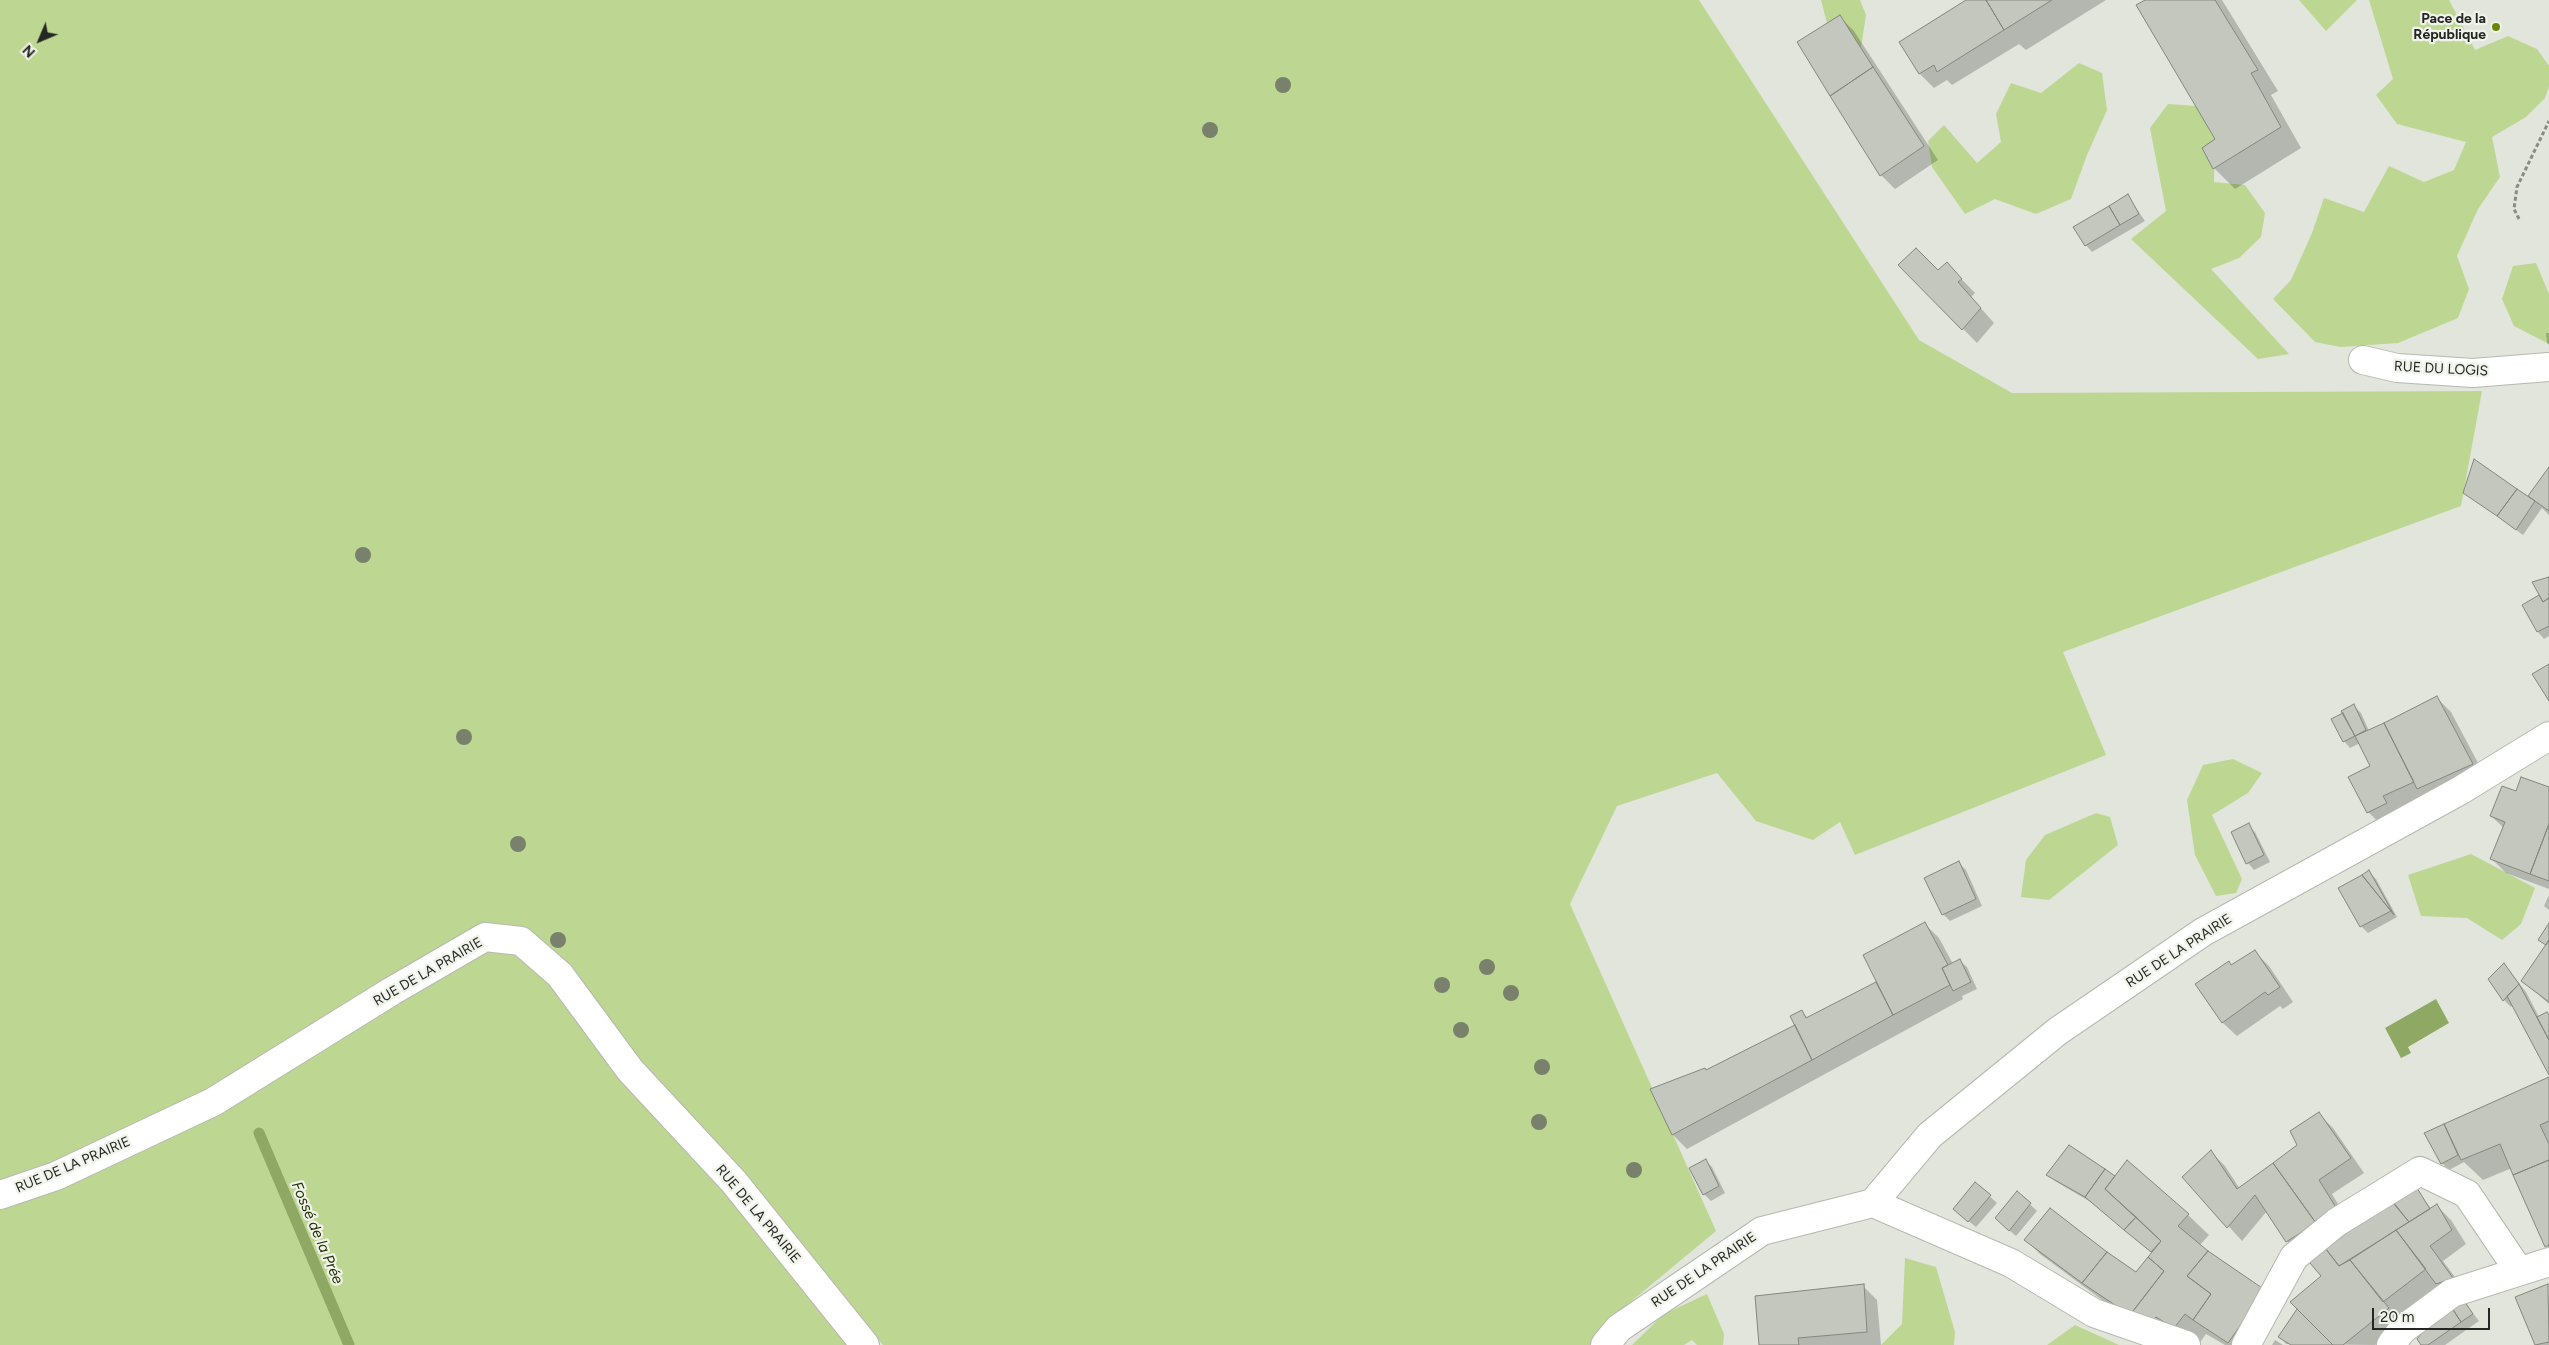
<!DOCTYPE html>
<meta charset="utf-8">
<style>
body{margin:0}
#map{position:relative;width:2549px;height:1345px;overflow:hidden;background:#e1e5dc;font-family:Figtree,sans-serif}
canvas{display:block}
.north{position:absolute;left:15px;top:15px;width:50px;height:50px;-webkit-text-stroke:4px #eff3e9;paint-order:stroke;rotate:225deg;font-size:14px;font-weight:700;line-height:20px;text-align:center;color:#262724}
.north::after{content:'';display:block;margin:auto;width:18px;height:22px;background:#262724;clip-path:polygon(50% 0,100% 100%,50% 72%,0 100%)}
.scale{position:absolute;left:2372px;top:1308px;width:118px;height:22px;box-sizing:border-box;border:2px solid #262724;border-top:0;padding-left:6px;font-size:15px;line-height:18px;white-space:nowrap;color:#262724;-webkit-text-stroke:4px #eff3e9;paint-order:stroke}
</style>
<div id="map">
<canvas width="2549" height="1345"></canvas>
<div class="north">N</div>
<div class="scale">20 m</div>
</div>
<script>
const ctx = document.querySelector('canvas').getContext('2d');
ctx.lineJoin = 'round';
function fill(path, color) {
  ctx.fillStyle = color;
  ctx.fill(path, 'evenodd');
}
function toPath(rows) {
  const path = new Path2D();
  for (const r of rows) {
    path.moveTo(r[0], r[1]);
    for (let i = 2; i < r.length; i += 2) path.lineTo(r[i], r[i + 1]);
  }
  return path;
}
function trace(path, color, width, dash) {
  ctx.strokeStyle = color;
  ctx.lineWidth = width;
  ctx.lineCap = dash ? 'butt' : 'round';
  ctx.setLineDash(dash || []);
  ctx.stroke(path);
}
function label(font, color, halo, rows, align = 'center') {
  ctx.font = font + ' Figtree,sans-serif';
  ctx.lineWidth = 4.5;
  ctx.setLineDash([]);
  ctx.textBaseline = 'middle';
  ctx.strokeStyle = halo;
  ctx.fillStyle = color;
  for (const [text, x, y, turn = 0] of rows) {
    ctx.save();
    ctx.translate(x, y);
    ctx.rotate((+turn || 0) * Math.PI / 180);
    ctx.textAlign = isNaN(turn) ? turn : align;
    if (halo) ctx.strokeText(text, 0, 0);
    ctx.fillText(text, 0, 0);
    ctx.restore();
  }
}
fill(toPath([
 [0,0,1699,0,1919,340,2012,393,2482,391,2461,506,2063,652,2106,755,1855,855,1840,822,1813,840,1756,821,1717,773,1617,806,1570,904,1716,1231,1628,1304,1593,1345,883,1345,773,1211,853,1345,0,1345],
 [1821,0,1860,0,1866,15,1861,48,1827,23],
 [2299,0,2357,0,2326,31],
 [2369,0,2449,0,2475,50,2508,36,2537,49,2549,66,2549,86,2545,98,2526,117,2492,137,2500,177,2478,209,2457,256,2469,289,2458,318,2398,343,2341,347,2315,342,2273,299,2291,280,2312,233,2324,198,2364,212,2389,166,2424,182,2454,170,2466,142,2397,124,2376,95,2393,79],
 [2079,63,2102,73,2107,110,2087,155,2071,199,2036,214,1995,199,1965,214,1932,167,1928,141,1944,125,1977,163,2001,142,1996,114,2011,83,2041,93],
 [2168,104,2196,106,2215,139,2214,182,2245,185,2265,213,2261,237,2239,258,2211,269,2289,354,2258,359,2131,239,2166,211,2150,128],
 [2536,263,2549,294,2549,344,2514,326,2502,299,2513,266],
 [2233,759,2262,773,2248,793,2212,815,2242,879,2236,893,2216,896,2195,855,2187,800,2203,765],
 [2096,813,2110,817,2118,845,2049,900,2021,897,2026,860,2045,835],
 [2471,854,2535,888,2521,924,2502,940,2467,918,2421,916,2408,875],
 [1905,1258,1936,1267,1955,1332,1954,1345,1881,1345,1902,1324],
 [1707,1294,1724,1334,1723,1345,1697,1345,1692,1340,1684,1345,1632,1345,1664,1314],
 [2075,1325,2119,1345,2047,1345]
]), '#bdd793');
fill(toPath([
 [2436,999,2449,1023,2408,1047,2411,1053,2401,1058,2385,1028]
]), '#8fa863');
fill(toPath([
 [1968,0,2106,0,2026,50,2019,44,1952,85,1947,80,1934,88,1920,74,1901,43],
 [2147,0,2222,0,2278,91,2271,95,2301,148,2235,189,2214,168,2217,139],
 [1839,16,1854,31,1938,160,1895,189,1881,175],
 [2128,196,2145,221,2092,252,2086,245],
 [1947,264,1975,293,1971,297,1994,323,1977,343,1900,265,1938,272],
 [2546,333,2549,333,2549,345,2547,343],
 [2549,469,2549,515,2542,508,2523,535,2465,492,2534,501,2530,496],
 [2549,579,2549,636,2544,639,2538,632,2524,606,2541,596],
 [2437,698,2451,712,2486,778,2383,826,2368,812,2371,766,2360,743,2350,748,2344,741,2333,719,2354,706,2361,713,2369,731],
 [2549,788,2549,889,2506,873,2492,859,2504,828,2491,816,2517,793],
 [2248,825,2255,832,2270,862,2254,870,2248,863],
 [1959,863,1966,870,1982,906,1950,921,1943,914],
 [2369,872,2376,879,2397,917,2368,933,2361,926],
 [2549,895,2549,910,2544,906],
 [1924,923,1939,938,1953,964,1960,961,1967,967,1977,989,1962,996,1963,999,1687,1149,1673,1135,1652,1090,1706,1071,1796,1025,1802,1012,1808,1018,1878,982],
 [2549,925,2549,1004,2523,981,2546,946,2540,940],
 [2255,952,2269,966,2293,1002,2283,1009,2280,1006,2237,1036,2222,1022,2229,963,2232,966],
 [2504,964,2526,992,2539,1017,2549,1015,2549,1072,2513,1004,2511,1007,2504,1000,2490,979],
 [2549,1079,2549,1250,2512,1168,2483,1180,2464,1162,2449,1170,2442,1163,2426,1134],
 [2319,1114,2333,1128,2364,1173,2332,1194,2350,1224,2330,1237,2336,1243,2417,1190,2432,1210,2437,1206,2451,1220,2466,1244,2443,1261,2466,1292,2451,1298,2438,1285,2396,1317,2402,1323,2375,1345,2286,1344,2280,1337,2323,1276,2307,1257,2301,1255,2287,1241,2267,1211,2242,1241,2184,1177,2211,1152,2225,1166,2240,1189,2299,1145],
 [1705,1160,1712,1167,1725,1193,1711,1201,1704,1194],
 [2048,1175,2115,1178,2188,1215,2209,1235,2200,1245,2264,1291,2250,1345,2225,1345,2206,1334,2198,1345,2145,1329,2098,1297,2040,1254,2026,1240,2136,1274,2153,1253,2094,1204,2055,1181],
 [1975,1183,1997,1203,1976,1227,1961,1215],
 [2018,1193,2037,1211,2016,1236,2003,1225],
 [1863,1286,1877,1300,1881,1345,1760,1345],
 [2548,1286,2549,1345,2536,1345,2517,1298],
 [2465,1303,2479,1321,2445,1345,2423,1345],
 [2275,1340,2283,1345,2272,1345]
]), '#0003');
trace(toPath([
 [259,1133,349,1345]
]), '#8fa863', 11);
const building = toPath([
 [1966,0,1986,0,2004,30,1937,72,1934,65,1919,74,1899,42,1966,0],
 [1986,0,2052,0,2004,30,1986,0],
 [2145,0,2215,0,2258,70,2251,73,2281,127,2213,169,2202,148,2215,139,2136,5,2145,0],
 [1840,15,1873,67,1830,96,1797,42,1840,15],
 [1873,67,1924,146,1880,176,1830,96,1873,67],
 [2128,194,2139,214,2120,225,2109,206,2128,194],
 [2109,206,2120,225,2085,246,2073,227,2109,206],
 [1916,248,1938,270,1947,262,1962,279,1958,282,1981,308,1962,330,1898,265,1916,248],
 [2474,459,2517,489,2497,516,2463,493,2474,459],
 [2549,467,2549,511,2528,496,2549,467],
 [2517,489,2535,501,2516,530,2497,516,2517,489],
 [2549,577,2549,598,2543,602,2532,582,2549,577],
 [2539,595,2543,602,2549,598,2549,626,2537,632,2522,605,2539,595],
 [2549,664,2549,701,2532,674,2549,664],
 [2437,696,2473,764,2417,789,2384,723,2437,696],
 [2354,704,2366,730,2355,736,2341,711,2354,704],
 [2343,713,2355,736,2343,742,2331,719,2343,713],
 [2384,723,2414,782,2383,796,2387,803,2367,813,2348,777,2370,766,2355,736,2384,723],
 [2521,777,2549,787,2549,824,2530,874,2490,859,2505,822,2490,816,2502,786,2516,791,2521,777],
 [2249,823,2264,855,2246,864,2231,832,2249,823],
 [2549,824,2549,881,2530,874,2549,824],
 [1959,861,1976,899,1942,915,1924,878,1959,861],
 [2369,870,2394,915,2362,875,2369,870],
 [2362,875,2391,911,2360,927,2338,888,2362,875],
 [1925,922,1948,965,1942,968,1950,985,1893,1015,1863,955,1925,922],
 [2549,923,2549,940,2546,945,2538,940,2549,923],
 [2549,940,2549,1002,2521,981,2549,940],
 [2255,950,2280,987,2268,995,2265,992,2222,1023,2195,984,2229,961,2231,965,2255,950],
 [1960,959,1971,982,1953,991,1942,968,1960,959],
 [2504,963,2519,984,2503,1001,2488,979,2504,963],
 [1876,982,1893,1015,1812,1060,1790,1016,1802,1010,1806,1018,1876,982],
 [2519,984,2549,1040,2549,1075,2507,996,2519,984],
 [2547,1012,2549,1015,2549,1040,2537,1017,2547,1012],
 [1795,1025,1812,1060,1672,1135,1650,1089,1705,1068,1706,1070,1795,1025],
 [2549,1077,2549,1121,2540,1125,2549,1144,2549,1160,2513,1175,2500,1144,2461,1160,2444,1124,2549,1077],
 [2319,1112,2351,1158,2319,1180,2337,1209,2316,1223,2273,1163,2297,1145,2290,1131,2319,1112],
 [2444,1124,2458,1155,2441,1164,2424,1133,2444,1124],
 [2069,1145,2105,1169,2085,1197,2046,1175,2069,1145],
 [2211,1150,2237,1189,2273,1163,2316,1223,2286,1242,2255,1195,2227,1228,2182,1177,2211,1150],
 [1706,1159,1719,1186,1703,1195,1689,1168,1706,1159],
 [2127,1160,2189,1214,2178,1226,2208,1251,2187,1276,2211,1294,2193,1320,2185,1314,2174,1328,2156,1317,2147,1328,2130,1315,2164,1271,2148,1257,2161,1241,2105,1189,2127,1160],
 [2549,1160,2549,1245,2545,1247,2513,1175,2549,1160],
 [2105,1169,2115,1176,2105,1189,2136,1217,2124,1230,2085,1197,2105,1169],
 [1975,1182,1991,1195,1968,1222,1953,1209,1975,1182],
 [2417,1188,2430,1209,2409,1222,2394,1204,2417,1188],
 [2017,1191,2031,1203,2009,1231,1995,1218,2017,1191],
 [2390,1198,2409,1222,2339,1266,2322,1244,2331,1237,2335,1242,2390,1198],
 [2437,1204,2452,1230,2430,1246,2453,1278,2436,1284,2396,1230,2437,1204],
 [2050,1208,2107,1252,2082,1283,2024,1240,2050,1208],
 [2136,1217,2161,1241,2151,1252,2124,1230,2136,1217],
 [2396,1230,2426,1269,2383,1302,2350,1260,2396,1230],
 [2322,1244,2339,1266,2350,1260,2389,1308,2343,1345,2333,1345,2290,1302,2321,1276,2305,1257,2322,1244],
 [2208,1251,2265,1290,2228,1343,2193,1320,2211,1294,2187,1276,2208,1251],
 [2107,1252,2136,1272,2148,1257,2164,1271,2130,1315,2082,1283,2107,1252],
 [1864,1284,1867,1332,1798,1338,1799,1345,1759,1345,1755,1296,1864,1284],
 [2548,1284,2549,1342,2535,1345,2515,1297,2548,1284],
 [2465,1302,2473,1314,2461,1322,2452,1308,2465,1302],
 [2452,1308,2461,1322,2428,1345,2421,1345,2417,1339,2433,1318,2452,1308],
 [2297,1309,2333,1345,2291,1345,2278,1337,2297,1309]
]);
fill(building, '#c3c7be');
trace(building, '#83877e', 1);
const minor = toPath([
 [2363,360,2397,368,2473,373,2549,367],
 [0,1195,56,1176,213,1102,392,991,485,937,521,941,560,975,630,1070,734,1182,865,1345],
 [1873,1203,2011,1263,2094,1313,2186,1345],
 [1605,1345,1619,1328,1762,1231,1873,1203,1930,1135,2058,1031,2203,932,2461,790,2549,736],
 [2246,1345,2294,1257,2337,1222,2420,1171,2467,1194,2519,1271],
 [2391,1345,2402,1330,2452,1293,2549,1262]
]);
trace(minor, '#b5b9b0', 30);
trace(toPath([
 [2519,219,2514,209,2517,187,2549,121]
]), '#898c86', 3, [4, 2.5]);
trace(minor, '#fff', 28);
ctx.fillStyle = '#79816c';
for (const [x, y] of [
 [1283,85],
 [1210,130],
 [363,555],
 [464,737],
 [518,844],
 [558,940],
 [1487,967],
 [1442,985],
 [1511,993],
 [1461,1030],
 [1542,1067],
 [1539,1122],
 [1634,1170]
]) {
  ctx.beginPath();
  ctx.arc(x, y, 8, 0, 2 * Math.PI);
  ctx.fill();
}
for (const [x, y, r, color] of [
 [2496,27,5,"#668806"]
]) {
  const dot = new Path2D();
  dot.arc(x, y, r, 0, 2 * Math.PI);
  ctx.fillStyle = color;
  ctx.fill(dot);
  trace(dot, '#eff3e9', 2);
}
label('bold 14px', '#262724', '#eff3e9', [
 ["Pace de la",2486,19],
 ["République",2486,35]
], 'right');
label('14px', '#262724', '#eff3e9', [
 ["RUE DU LOGIS",2441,369,3],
 ["RUE DE LA PRAIRIE",2179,951,-33],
 ["RUE DE LA PRAIRIE",428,972,-30],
 ["RUE DE LA PRAIRIE",73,1165,-23],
 ["RUE DE LA PRAIRIE",758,1214,50],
 ["RUE DE LA PRAIRIE",1704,1270,-34]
]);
label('italic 15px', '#233200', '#eff3e9', [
 ["Fossé de la Prée",317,1233,67]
]);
</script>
